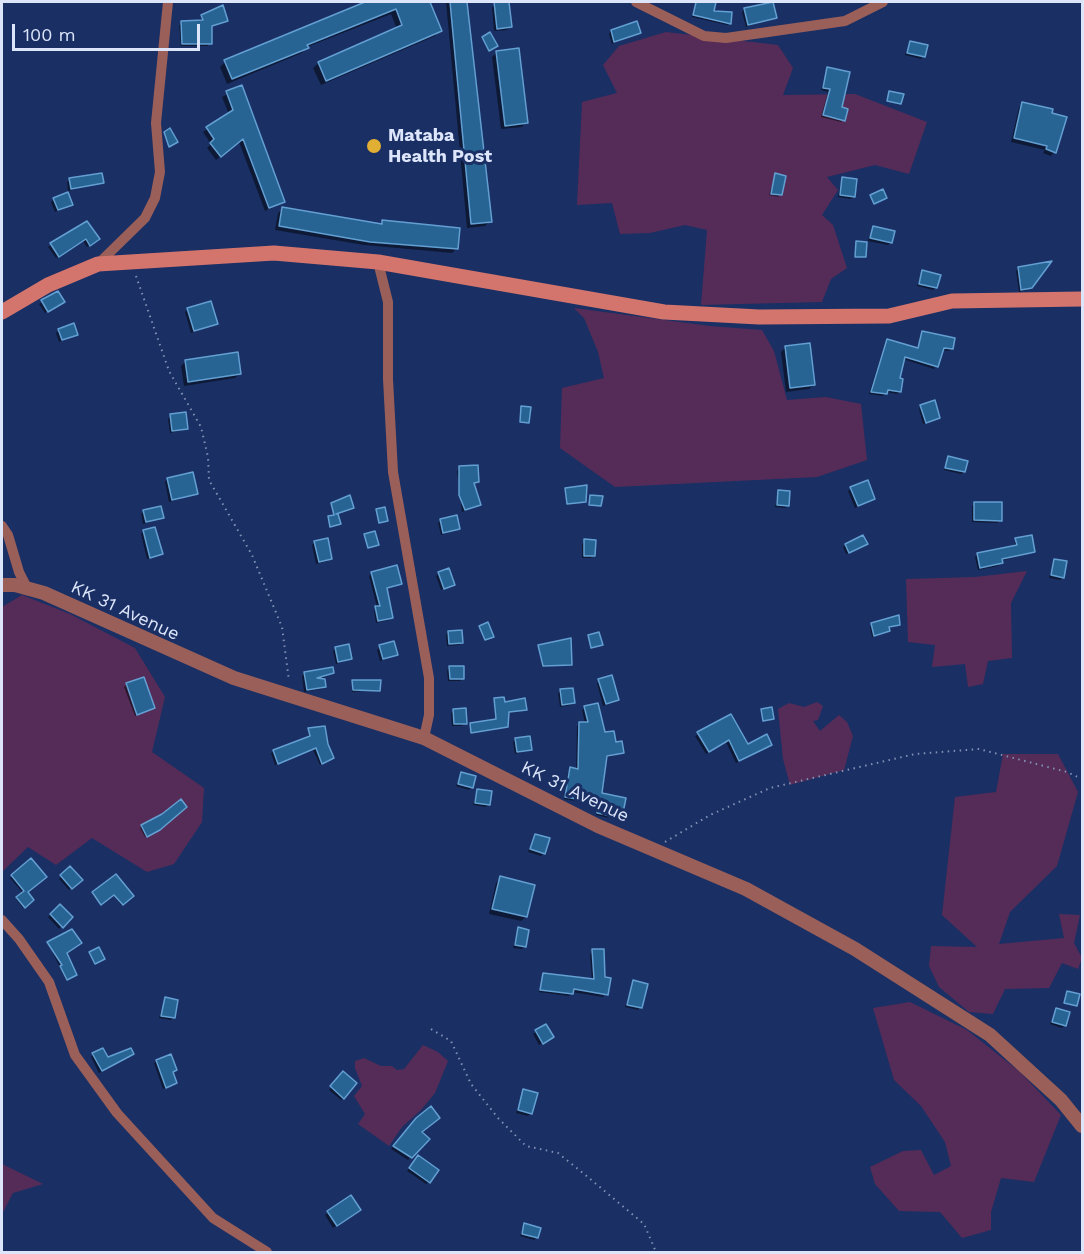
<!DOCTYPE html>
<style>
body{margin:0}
#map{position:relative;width:1084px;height:1254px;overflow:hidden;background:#1a2f64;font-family:"Work Sans",sans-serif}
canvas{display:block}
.frame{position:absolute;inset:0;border:3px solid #dce5fa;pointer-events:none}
.scale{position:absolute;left:12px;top:24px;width:188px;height:27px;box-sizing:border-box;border:3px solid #dce5fa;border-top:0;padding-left:8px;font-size:18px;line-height:21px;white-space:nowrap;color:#dce5fa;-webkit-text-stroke:4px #1a2f64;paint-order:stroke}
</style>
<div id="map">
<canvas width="1084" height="1254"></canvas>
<div class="frame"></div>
<div class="scale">100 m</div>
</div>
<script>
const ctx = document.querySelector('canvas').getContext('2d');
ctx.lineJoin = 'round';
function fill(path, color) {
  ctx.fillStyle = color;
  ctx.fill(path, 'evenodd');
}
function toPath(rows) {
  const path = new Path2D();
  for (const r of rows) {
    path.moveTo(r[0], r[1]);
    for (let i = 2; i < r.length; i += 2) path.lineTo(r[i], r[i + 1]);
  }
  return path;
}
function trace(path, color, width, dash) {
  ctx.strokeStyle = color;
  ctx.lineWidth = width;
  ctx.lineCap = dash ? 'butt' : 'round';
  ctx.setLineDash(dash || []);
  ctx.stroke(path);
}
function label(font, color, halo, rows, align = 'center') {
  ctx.font = font + ' "Work Sans",sans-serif';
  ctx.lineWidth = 6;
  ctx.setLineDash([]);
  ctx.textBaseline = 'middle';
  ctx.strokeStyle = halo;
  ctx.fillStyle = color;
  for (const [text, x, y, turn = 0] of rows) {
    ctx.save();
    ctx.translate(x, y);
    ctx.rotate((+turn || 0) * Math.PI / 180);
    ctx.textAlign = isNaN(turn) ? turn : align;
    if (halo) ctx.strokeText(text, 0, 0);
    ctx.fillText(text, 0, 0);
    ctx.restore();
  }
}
fill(toPath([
 [666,32,778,45,793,68,783,95,855,94,927,122,909,174,875,165,827,177,838,190,822,215,833,225,847,268,831,279,822,302,701,305,707,230,685,225,650,233,620,234,612,203,577,205,582,102,617,93,603,65,619,46],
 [574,308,710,326,762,330,774,351,787,400,826,397,861,404,867,460,817,477,615,487,560,448,562,388,604,378,598,352,584,318],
 [1027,571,1011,603,1012,658,988,661,983,684,968,687,965,664,932,667,935,645,908,642,906,579,975,577],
 [22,595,70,614,135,648,165,697,152,752,204,788,202,822,174,864,147,872,92,838,56,865,28,847,2,872,2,607],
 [817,702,823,706,818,720,813,721,820,731,839,715,847,722,853,736,844,770,790,785,783,759,778,709,789,703,804,707],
 [1003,754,1058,754,1078,792,1057,866,1010,912,999,944,1064,938,1059,914,1080,915,1074,943,1082,958,1078,969,1062,963,1049,988,1005,989,993,1014,969,1012,939,987,929,966,931,946,977,947,942,915,955,797,996,792],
 [910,1002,967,1030,1020,1072,1061,1115,1034,1182,1001,1178,991,1212,991,1230,962,1238,940,1212,899,1211,875,1184,870,1167,903,1151,921,1150,934,1175,951,1166,945,1142,921,1106,894,1080,873,1008],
 [423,1045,438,1052,448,1061,435,1093,421,1110,402,1127,389,1146,358,1124,365,1114,354,1096,362,1086,355,1068,355,1061,364,1058,381,1066,392,1066,397,1070,404,1069],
 [2,1164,43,1184,13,1193,2,1214]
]), '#552c57');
fill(toPath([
 [371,2,428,2,440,31,435,36,321,85,313,68,319,63,397,29,391,14,307,47,302,53,227,84,220,67,225,62],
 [446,2,466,2,490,221,485,226,467,228],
 [695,2,714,3,712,12,729,23,727,25,692,17],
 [495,4,510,27,507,30,494,31,492,7],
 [745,9,776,17,746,27,742,12],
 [202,16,226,21,211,27,208,46,181,46,179,25,201,22],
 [611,31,639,33,612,44,609,34],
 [910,42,923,56,921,59,905,55],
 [497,52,526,122,522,127,501,129,492,57],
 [828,69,843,120,841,122,821,117,828,92,821,90],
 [241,87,283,201,265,211,239,142,216,160,207,148,211,144,203,132,229,114,222,97],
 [1023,104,1054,152,1051,156,1043,153,1045,150,1011,142,1019,107],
 [775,175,780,194,778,197,769,195],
 [842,179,854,196,851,199,838,197],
 [70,180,102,183,68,191,67,182],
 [54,199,71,204,55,212,51,202],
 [283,209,380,225,382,222,457,248,452,253,364,245,275,230,278,213],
 [87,223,95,242,87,247,83,241,56,258,48,247],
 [873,228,891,242,888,245,868,241],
 [1018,268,1030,287,1027,290,1019,292,1016,271],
 [923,272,936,287,933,290,917,286],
 [58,293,60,304,45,313,39,304],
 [188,310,216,324,191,333,185,312],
 [59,330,76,334,59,342,56,333],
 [922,333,951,349,949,351,942,350,934,369,903,359,898,380,900,391,897,394,886,392,883,396,869,394,885,343,887,341,917,349],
 [786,347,814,385,809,389,786,392,781,352],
 [185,362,240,374,235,378,184,386,181,366],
 [921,406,938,418,923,424,919,409],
 [171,416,187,429,170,433,168,419],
 [949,458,964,472,961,474,944,470],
 [459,468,478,482,473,485,479,504,462,512,457,471],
 [167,479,196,494,169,502,165,482],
 [851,489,874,499,855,508,848,491],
 [779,491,787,505,785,508,775,507],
 [975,503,1000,520,997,523,972,522,972,506],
 [144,511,162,518,143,524,141,514],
 [441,521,459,529,441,535,438,523],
 [143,531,161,554,158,556,147,559,141,534],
 [1016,539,1034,552,1001,561,998,566,978,570,975,557,978,554,1014,547],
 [585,541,594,555,591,558,582,558,582,544],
 [315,542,331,558,328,561,316,564,312,545],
 [846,545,863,546,846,554,843,547],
 [1054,560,1063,577,1060,580,1049,578],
 [372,573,401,583,386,589,392,618,389,620,376,623,374,611,377,607,369,576],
 [439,573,453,584,441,590,436,576],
 [872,625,899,625,888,628,886,633,872,637,870,627],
 [448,632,461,643,459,645,447,646,446,635],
 [380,647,396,655,380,661,377,650],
 [539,647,571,664,542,667],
 [336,648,350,659,336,664,333,651],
 [450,668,463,678,460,681,448,681,447,670],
 [305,673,333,673,323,678,325,687,322,689,304,692,302,676],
 [353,681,379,690,352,692],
 [599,681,618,700,615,702,603,706,597,683],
 [127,684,153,708,135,716,124,687],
 [561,691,573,702,571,705,560,707,558,693],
 [494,700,526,709,507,713,504,728,470,734,471,725,495,721],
 [585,708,604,734,622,753,606,758,600,795,620,817,618,820,596,815,598,805,564,799,568,772,576,770,577,726,585,723,582,710],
 [454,710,465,723,462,726,452,726,451,713],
 [731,716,747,746,767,747,736,763,726,742,706,754,695,736],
 [309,729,326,744,333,758,320,765,313,750,275,765,271,753,308,738],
 [515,740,531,749,515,754,513,742],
 [461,774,472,787,469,790,456,786],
 [478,791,489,804,486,807,473,805],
 [142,826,156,831,145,837,140,828],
 [535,835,544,853,541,856,528,852],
 [31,860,26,892,32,900,23,908,16,899,23,893,10,878],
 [70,868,81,879,69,890,59,879],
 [115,876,132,896,121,905,113,894,100,904,92,894],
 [500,878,526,917,521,921,489,914,496,883],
 [60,906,71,917,59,929,48,917],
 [519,929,525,947,522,949,513,948],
 [48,943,65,953,75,974,66,980],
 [593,951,604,979,609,980,603,997,572,992,569,996,539,992,543,974,592,980,590,954],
 [634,982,646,985,638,1010,625,1007],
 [165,999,173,1018,171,1020,159,1018],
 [1057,1009,1065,1025,1062,1028,1050,1024],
 [546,1026,552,1037,539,1045,533,1034],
 [93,1054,107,1059,130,1056,99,1073,91,1057],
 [157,1061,176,1070,171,1073,173,1085,163,1089,154,1063],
 [343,1073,355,1083,341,1100,329,1090],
 [524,1091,531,1113,528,1116,516,1113],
 [431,1108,420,1133,427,1139,408,1160,391,1149,396,1141],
 [415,1160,429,1182,426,1184,407,1171],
 [350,1197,356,1213,333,1228,325,1215],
 [525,1225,537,1237,534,1240,520,1236]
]), '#0007');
const building = toPath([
 [365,2,430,2,442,31,326,81,318,62,402,25,396,9,307,45,309,48,232,79,224,60,365,2],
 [450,2,467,2,492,222,471,224,450,2],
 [494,2,509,2,512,27,497,29,494,2],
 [696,2,716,2,714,11,732,12,731,24,693,15,696,2],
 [773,2,777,18,748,25,744,8,773,2],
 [223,5,228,21,212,26,212,44,182,44,181,21,203,20,201,15,223,5],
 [637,21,641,33,614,42,611,30,637,21],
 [490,32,498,46,489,51,482,37,490,32],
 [910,41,928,45,925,57,907,53,910,41],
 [519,48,528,123,505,126,496,51,519,48],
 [827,67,850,72,842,107,848,109,845,121,823,115,830,89,823,88,827,67],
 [242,85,285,202,269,208,243,139,221,157,210,143,214,139,206,127,233,110,226,91,242,85],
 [889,91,904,94,901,104,887,101,889,91],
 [1022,102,1053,109,1052,113,1067,117,1056,153,1046,149,1047,146,1014,138,1022,102],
 [170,128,178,142,169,147,164,132,170,128],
 [102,173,104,183,71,189,69,178,102,173],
 [775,173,786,176,782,195,771,194,775,173],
 [842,177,857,179,855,197,840,195,842,177],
 [883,189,887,198,874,204,870,195,883,189],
 [68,192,73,205,58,210,53,198,68,192],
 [282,207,382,224,382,220,460,228,458,249,370,242,279,226,282,207],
 [87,221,100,239,90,246,86,239,59,257,50,243,87,221],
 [873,226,895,231,892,243,870,238,873,226],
 [856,241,867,242,866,257,855,257,856,241],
 [1052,261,1032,288,1021,290,1018,267,1052,261],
 [922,270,941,275,937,288,919,284,922,270],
 [58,291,65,302,48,312,41,300,58,291],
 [211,301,218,324,194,331,187,308,211,301],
 [74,323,78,335,62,340,58,329,74,323],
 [922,331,955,338,953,349,944,348,938,367,905,357,900,378,903,379,901,392,888,390,887,394,871,392,887,339,918,348,922,331],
 [810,343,815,385,790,388,785,346,810,343],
 [238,352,241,374,188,382,185,360,238,352],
 [935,400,940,418,926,423,920,405,935,400],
 [521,406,531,407,529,423,520,422,521,406],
 [186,412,188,429,172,431,170,414,186,412],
 [948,456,968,461,965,472,945,468,948,456],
 [478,465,479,482,474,483,481,505,465,510,459,495,459,466,478,465],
 [193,472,198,494,172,500,167,478,193,472],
 [868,480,875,499,858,506,850,487,868,480],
 [587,485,586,502,567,504,565,488,587,485],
 [778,490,790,491,789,506,777,505,778,490],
 [350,495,354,508,336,514,338,514,341,524,330,527,328,516,334,515,331,503,350,495],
 [590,495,603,496,601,506,589,505,590,495],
 [974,502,1002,502,1002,521,974,520,974,502],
 [161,506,164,518,146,522,143,510,161,506],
 [385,507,388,521,379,523,376,509,385,507],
 [457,515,460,529,443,533,440,519,457,515],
 [155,527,163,554,150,558,143,530,155,527],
 [375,531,379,545,368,548,364,534,375,531],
 [863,535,868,544,849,553,845,544,863,535],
 [1032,535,1035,552,1002,559,1003,563,980,568,977,553,1017,545,1015,538,1032,535],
 [328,538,332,559,319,562,314,541,328,538],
 [584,539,596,540,595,556,584,556,584,539],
 [1054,559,1067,561,1064,578,1051,575,1054,559],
 [397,565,402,584,387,588,393,618,378,621,375,606,380,606,371,572,397,565],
 [449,568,455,585,444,589,438,572,449,568],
 [899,615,900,625,889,627,890,631,874,636,871,623,899,615],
 [488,622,494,637,485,640,479,626,488,622],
 [462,630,463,643,449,644,448,631,462,630],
 [599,632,603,645,591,648,588,635,599,632],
 [571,638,572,665,543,666,538,645,571,638],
 [394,641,398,655,383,659,379,645,394,641],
 [349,644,352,659,338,662,335,647,349,644],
 [449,666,464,666,464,679,450,679,449,666],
 [333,667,334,673,317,678,325,679,326,687,307,690,304,672,333,667],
 [612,675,619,700,606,704,598,679,612,675],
 [144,677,155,708,137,715,126,683,144,677],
 [352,680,381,680,380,691,353,690,352,680],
 [573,688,575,703,562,705,560,689,573,688],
 [504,697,505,702,525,698,527,710,509,712,508,727,471,733,470,723,496,719,494,698,504,697],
 [598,703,605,732,614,731,616,742,622,741,624,753,607,756,602,793,626,798,622,818,597,813,599,803,565,797,570,767,578,769,579,722,588,722,584,706,598,703],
 [772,707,774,719,763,721,761,709,772,707],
 [466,708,467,724,454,724,453,709,466,708],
 [731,714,748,744,767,734,772,745,739,761,729,740,709,752,697,732,731,714],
 [325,726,328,744,334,758,322,764,316,748,278,764,273,750,310,736,308,728,325,726],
 [530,736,532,750,517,752,515,738,530,736],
 [461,772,476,776,473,788,458,784,461,772],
 [477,789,492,791,490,805,475,803,477,789],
 [181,799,187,807,160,830,147,837,141,825,162,814,181,799],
 [535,834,550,838,545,854,530,849,535,834],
 [31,858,47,877,28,892,34,900,25,908,16,897,24,891,11,875,31,858],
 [70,866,83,880,72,889,60,875,70,866],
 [116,874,134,896,123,905,114,895,101,905,92,892,116,874],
 [500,876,535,885,527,917,492,909,500,876],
 [60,904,73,917,63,928,50,914,60,904],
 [518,927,529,930,526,947,515,945,518,927],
 [72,929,82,943,67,953,77,975,67,980,60,966,62,965,47,942,72,929],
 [99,947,105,959,95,964,89,952,99,947],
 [592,949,604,949,605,977,611,978,608,995,574,989,573,994,540,990,543,973,594,979,592,949],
 [633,980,648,984,642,1008,627,1005,633,980],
 [1067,991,1080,994,1077,1006,1064,1003,1067,991],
 [165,997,178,1000,175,1018,161,1016,165,997],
 [1056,1008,1070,1012,1066,1026,1052,1022,1056,1008],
 [546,1024,554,1037,543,1044,535,1030,546,1024],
 [103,1048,108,1057,131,1048,134,1054,102,1071,92,1053,103,1048],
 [171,1054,177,1070,173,1072,177,1083,166,1088,156,1060,171,1054],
 [343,1071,357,1083,344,1099,330,1086,343,1071],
 [523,1089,538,1093,532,1114,518,1110,523,1089],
 [431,1106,440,1118,422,1132,430,1139,412,1158,393,1146,416,1118,431,1106],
 [418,1155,439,1170,430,1183,409,1168,418,1155],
 [351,1195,361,1210,337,1226,327,1211,351,1195],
 [524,1223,541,1228,538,1238,522,1234,524,1223]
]);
fill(building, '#286493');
trace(building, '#639fd2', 1.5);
trace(toPath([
 [136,276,169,371,201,427,208,457,209,480,252,555,282,627,289,681],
 [665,842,710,815,770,788,915,754,979,749,1067,772,1082,779],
 [431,1029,451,1041,471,1084,498,1118,526,1146,558,1153,583,1173,644,1224,656,1252]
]), '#8391b5', 2, [1.5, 4.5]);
trace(toPath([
 [636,2,704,36,726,38,845,21,883,2],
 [378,262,388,302,388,379,393,472,429,678,429,715,424,738],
 [98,264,145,218,155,198,160,172,156,123,168,2],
 [2,526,8,535,19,572,27,588],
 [2,920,19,939,49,982,75,1055,117,1113,213,1218,267,1252]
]), '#9a5f59', 10);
trace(toPath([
 [2,585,15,585,44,593,234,678,424,738,598,826,746,889,855,949,990,1035,1061,1100,1082,1126]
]), '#9a5f59', 14);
trace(toPath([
 [2,312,48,285,98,264,274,253,378,262,664,312,759,317,889,316,952,301,1082,299]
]), '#d4756d', 15);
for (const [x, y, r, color] of [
 [374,146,8,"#e1af34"]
]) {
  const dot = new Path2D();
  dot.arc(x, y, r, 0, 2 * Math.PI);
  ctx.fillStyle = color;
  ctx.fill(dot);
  trace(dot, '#1a2f64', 2);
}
label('bold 18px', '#dce5fa', '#1a2f64', [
 ["Mataba",388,136],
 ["Health Post",388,157]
], 'left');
label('18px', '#dce5fa', '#1a2f64', [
 ["KK 31 Avenue",125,611,25],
 ["KK 31 Avenue",575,792,26]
]);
</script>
